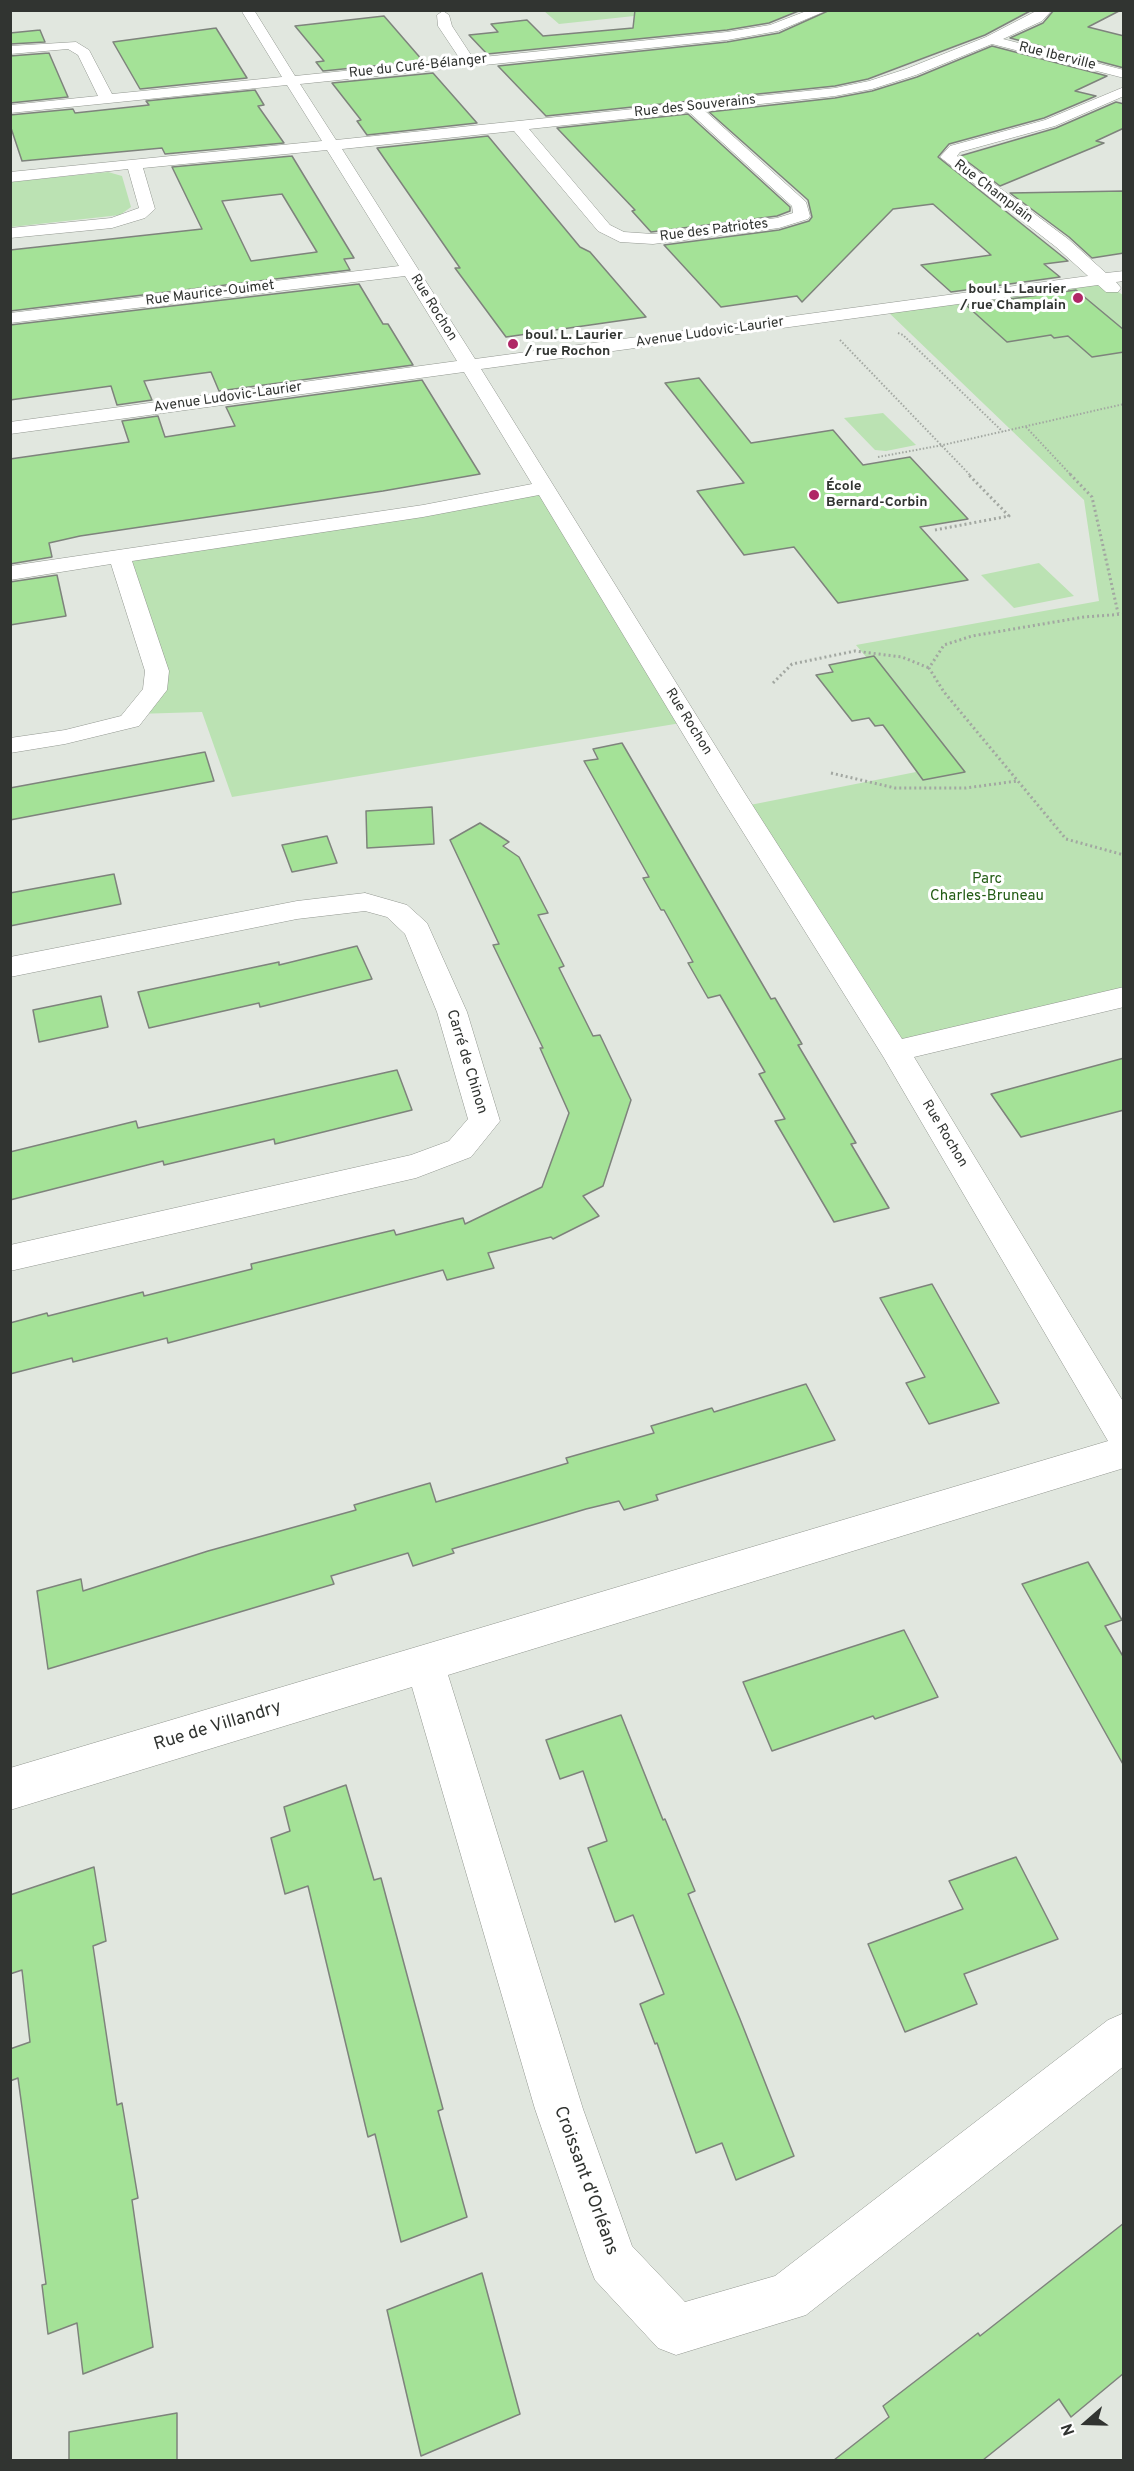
<!DOCTYPE html>
<meta charset="utf-8">
<style>
body{margin:0}
#map{position:relative;width:1134px;height:2471px;overflow:hidden;background:#e1e7df;font-family:Overpass,sans-serif}
canvas{display:block}
.frame{position:absolute;inset:0;border:12px solid #313431;pointer-events:none}
.north{position:absolute;left:1056px;top:2393px;width:60px;height:60px;-webkit-text-stroke:4px #fff;paint-order:stroke;rotate:250deg;font-size:16px;font-weight:700;line-height:24px;text-align:center;color:#313431}
.north::after{content:'';display:block;margin:auto;width:21px;height:27px;background:#313431;clip-path:polygon(50% 0,100% 100%,50% 72%,0 100%)}
</style>
<div id="map">
<canvas width="1134" height="2471"></canvas>
<div class="frame"></div>
<div class="north">N</div>
</div>
<script>
const ctx = document.querySelector('canvas').getContext('2d');
ctx.lineJoin = 'round';
function fill(path, color) {
  ctx.fillStyle = color;
  ctx.fill(path, 'evenodd');
}
function toPath(rows) {
  const path = new Path2D();
  for (const r of rows) {
    path.moveTo(r[0], r[1]);
    for (let i = 2; i < r.length; i += 2) path.lineTo(r[i], r[i + 1]);
  }
  return path;
}
function trace(path, color, width, dash) {
  ctx.strokeStyle = color;
  ctx.lineWidth = width;
  ctx.lineCap = dash ? 'butt' : 'round';
  ctx.setLineDash(dash || []);
  ctx.stroke(path);
}
function label(font, color, halo, rows, align = 'center') {
  ctx.font = font + ' Overpass,sans-serif';
  ctx.lineWidth = 6;
  ctx.setLineDash([]);
  ctx.textBaseline = 'middle';
  ctx.strokeStyle = halo;
  ctx.fillStyle = color;
  for (const [text, x, y, turn = 0] of rows) {
    ctx.save();
    ctx.translate(x, y);
    ctx.rotate((+turn || 0) * Math.PI / 180);
    ctx.textAlign = isNaN(turn) ? turn : align;
    if (halo) ctx.strokeText(text, 0, 0);
    ctx.fillText(text, 0, 0);
    ctx.restore();
  }
}
fill(toPath([
 [544,11,681,11,559,24],
 [108,172,122,176,131,207,120,215,11,227,10,182],
 [1101,279,1124,296,1123,997,895,1051,740,807,916,772,908,761,949,752,874,657,867,658,856,645,1099,601,1084,500,885,309],
 [883,413,916,445,886,451,875,450,844,418],
 [547,490,687,722,232,797,202,712,135,714,153,692,121,559],
 [1039,563,1074,596,1014,608,981,575]
]), '#bbe2b3');
const building = toPath([
 [635,10,801,10,769,23,727,30,487,54,469,35,498,32,491,24,527,20,543,36,633,28,635,10],
 [830,10,1032,10,985,35,868,79,835,86,546,116,498,66,727,42,779,33,830,10],
 [1054,10,1121,10,1088,27,1124,36,1124,68,1010,38,1043,23,1054,10],
 [384,16,423,61,323,71,316,62,324,61,295,26,384,16],
 [216,28,247,78,140,89,113,42,216,28],
 [40,30,45,42,10,44,10,33,40,30],
 [992,46,1107,76,1075,91,1096,96,1044,118,949,144,938,157,1068,261,1044,264,1060,277,951,292,921,265,991,255,933,204,893,209,802,302,797,296,721,307,664,245,779,230,809,221,812,217,808,200,709,112,835,98,872,91,917,77,992,46],
 [49,53,68,97,10,103,10,56,49,53],
 [433,73,477,123,367,135,357,121,361,120,332,83,433,73],
 [255,90,264,105,258,106,284,143,165,154,162,148,22,161,10,125,10,115,73,109,75,113,149,105,146,101,255,90],
 [1116,102,1124,104,1124,128,1096,141,1104,143,1000,186,960,156,1056,128,1116,102],
 [688,114,790,207,790,211,777,216,651,232,632,211,635,210,557,128,688,114],
 [488,136,580,247,590,252,646,317,506,337,455,268,460,268,377,148,488,136],
 [292,156,354,258,344,259,350,270,10,311,10,250,202,229,172,167,292,156],
 [282,194,317,252,251,261,222,201,282,194],
 [1124,191,1124,253,1092,258,1069,237,1010,193,1124,191],
 [359,284,383,324,388,324,413,365,219,391,211,372,144,381,152,400,117,405,111,386,10,400,10,325,359,284],
 [1076,290,1124,330,1124,352,1092,357,1068,336,1054,338,1051,335,1007,342,966,305,1076,290],
 [699,378,751,443,833,430,863,465,910,457,968,519,920,527,968,580,838,603,794,547,744,555,697,491,744,483,665,383,699,378],
 [422,380,480,474,383,491,80,536,49,543,52,557,10,564,10,459,129,442,122,421,158,416,165,437,235,426,226,407,422,380],
 [57,575,66,616,10,625,10,582,57,575],
 [874,656,965,772,923,780,883,725,875,726,869,718,852,721,816,675,833,672,829,665,874,656],
 [622,743,771,999,775,998,802,1044,798,1045,856,1143,851,1144,889,1208,834,1222,775,1121,785,1119,759,1074,765,1072,720,995,708,998,688,963,693,962,664,910,661,910,643,878,649,877,584,761,598,759,593,749,622,743],
 [205,752,214,781,10,820,10,788,205,752],
 [432,807,434,844,367,848,366,811,432,807],
 [480,823,509,842,503,846,519,857,548,913,538,915,564,966,559,968,593,1036,600,1035,631,1100,603,1186,583,1196,599,1216,553,1239,551,1237,488,1253,494,1268,447,1280,443,1270,168,1343,167,1338,73,1362,72,1358,10,1374,10,1323,47,1313,48,1316,143,1292,144,1296,252,1269,251,1264,394,1230,396,1235,463,1218,465,1224,542,1187,569,1113,540,1048,543,1048,493,945,499,944,450,840,480,823],
 [327,836,337,863,292,872,282,845,327,836],
 [114,874,121,904,10,926,10,893,114,874],
 [357,946,372,979,260,1007,259,1003,149,1028,138,992,279,962,279,965,357,946],
 [101,996,108,1027,39,1042,33,1010,101,996],
 [1124,1058,1124,1110,1021,1137,991,1094,1124,1058],
 [397,1070,412,1110,275,1144,274,1139,164,1165,163,1161,10,1200,10,1152,136,1121,138,1128,397,1070],
 [932,1284,999,1403,929,1424,906,1383,925,1377,880,1298,932,1284],
 [806,1384,835,1440,656,1495,658,1500,624,1510,619,1501,586,1509,452,1549,454,1553,413,1566,408,1553,331,1576,334,1584,48,1669,37,1591,81,1579,83,1591,208,1551,356,1510,354,1505,430,1483,436,1502,568,1463,566,1458,654,1433,651,1426,712,1408,714,1412,806,1384],
 [1088,1562,1122,1620,1105,1626,1124,1658,1124,1766,1022,1584,1088,1562],
 [904,1630,938,1697,875,1719,873,1716,772,1751,743,1682,904,1630],
 [621,1715,663,1820,665,1819,695,1891,688,1894,740,2019,794,2156,736,2180,722,2143,696,2153,657,2043,655,2044,640,2004,664,1994,633,1915,615,1922,588,1848,607,1841,583,1771,560,1779,546,1740,621,1715],
 [346,1785,374,1880,381,1878,443,2109,438,2111,467,2217,401,2242,375,2134,368,2137,308,1886,285,1894,271,1838,290,1831,284,1807,346,1785],
 [1016,1857,1058,1939,964,1974,977,2004,905,2032,868,1944,963,1909,949,1881,1016,1857],
 [94,1867,106,1941,93,1946,117,2105,122,2103,138,2198,132,2200,153,2347,83,2374,77,2323,48,2334,42,2285,46,2284,18,2078,10,2081,10,2049,30,2042,22,1970,10,1974,10,1895,94,1867],
 [1124,2223,1124,2373,1071,2417,1059,2399,983,2460,834,2460,889,2417,883,2406,978,2333,980,2336,1124,2223],
 [482,2273,520,2414,421,2456,387,2310,482,2273],
 [177,2413,177,2460,69,2460,69,2432,177,2413]
]);
fill(building, '#a4e297');
trace(building, '#7e837c', 1.5);
const street = toPath([
 [241,10,254,10,295,76,460,59,438,26,437,15,443,11,449,15,452,26,473,58,727,32,770,25,809,10,828,10,778,31,727,40,300,84,336,140,835,88,869,81,906,69,986,37,1038,10,1052,10,1042,21,1003,39,1124,70,1124,78,992,44,916,75,872,89,835,96,704,110,806,202,810,216,808,219,779,228,653,244,620,242,598,231,514,131,342,149,475,359,1088,276,1056,247,940,157,950,146,1045,120,1124,87,1124,96,1055,126,960,152,957,156,1068,239,1106,273,1124,271,1124,281,1116,282,1121,288,1118,292,1106,292,1098,285,481,369,744,792,902,1039,1124,987,1124,1007,914,1057,1124,1403,1124,1468,448,1675,583,2109,632,2246,685,2302,775,2276,1108,2020,1124,2013,1124,2066,806,2315,676,2355,658,2348,595,2280,588,2262,535,2109,412,1687,10,1810,10,1768,1108,1441,884,1058,718,792,539,495,423,517,132,561,169,671,167,690,139,726,65,744,10,753,10,738,65,730,121,716,143,689,145,671,111,564,10,580,10,566,423,505,532,484,464,372,10,434,10,422,457,361,405,276,10,323,10,313,399,266,327,150,143,168,155,209,145,218,112,228,10,238,10,228,111,218,139,208,128,169,10,182,10,172,322,141,287,85,10,113,10,105,98,96,78,55,68,49,10,54,10,46,76,42,89,50,112,94,282,77,241,10],
 [689,112,792,206,793,213,777,218,653,234,624,232,610,225,529,129,689,112],
 [365,893,407,905,427,923,467,1012,500,1121,471,1157,416,1178,10,1271,10,1245,411,1155,449,1141,468,1119,437,1012,405,934,387,917,365,911,297,919,10,977,10,957,297,901,365,893]
]);
trace(street, '#929790', 1);
trace(toPath([
 [898,333,903,335,1003,432],
 [840,340,970,475],
 [1026,427,1071,475],
 [878,457,943,445,1124,404]
]), '#a2a7a1', 2, [1.5, 2]);
trace(toPath([
 [1070,474,1092,497,1118,613],
 [935,530,1009,516,968,474],
 [1124,614,1084,617,972,636,944,645,929,668,944,692,1066,839,1124,855],
 [773,683,792,664,855,651,902,657,929,668],
 [831,773,895,788,966,788,1017,781]
]), '#a2a7a1', 3, [2, 3]);
fill(street, '#fff');
for (const [x, y, r, color] of [
 [1078,298,6,"#b02766"],
 [513,344,6,"#b02766"],
 [814,495,6,"#b02766"]
]) {
  const dot = new Path2D();
  dot.arc(x, y, r, 0, 2 * Math.PI);
  ctx.fillStyle = color;
  ctx.fill(dot);
  trace(dot, '#fff', 2);
}
label('14px', '#313431', '#fff', [
 ["Rue Iberville",1057,57,14],
 ["Rue du Curé-Bélanger",418,67,-6],
 ["Rue des Souverains",695,107,-6],
 ["Rue Champlain",993,192,37],
 ["Rue des Patriotes",714,231,-7],
 ["Rue Maurice-Ouimet",210,294,-7],
 ["Rue Rochon",433,308,58],
 ["Avenue Ludovic-Laurier",710,333,-8],
 ["Avenue Ludovic-Laurier",228,398,-8],
 ["Rue Rochon",688,722,58],
 ["Rue Rochon",944,1134,59]
]);
label('bold 14px', '#313431', '#fff', [
 ["boul. L. Laurier",1066,290,"right"],
 ["/ rue Champlain",1066,306,"right"],
 ["boul. L. Laurier",525,336],
 ["/ rue Rochon",525,352],
 ["École",826,487],
 ["Bernard-Corbin",826,503]
], 'left');
label('15px', '#235c15', '#fff', [
 ["Parc",987,880],
 ["Charles-Bruneau",987,897]
]);
label('15px', '#313431', '#fff', [
 ["Carré de Chinon",466,1062,73]
]);
label('18px', '#313431', '#fff', [
 ["Rue de Villandry",218,1727,-17],
 ["Croissant d'Orléans",585,2181,70]
]);
</script>
